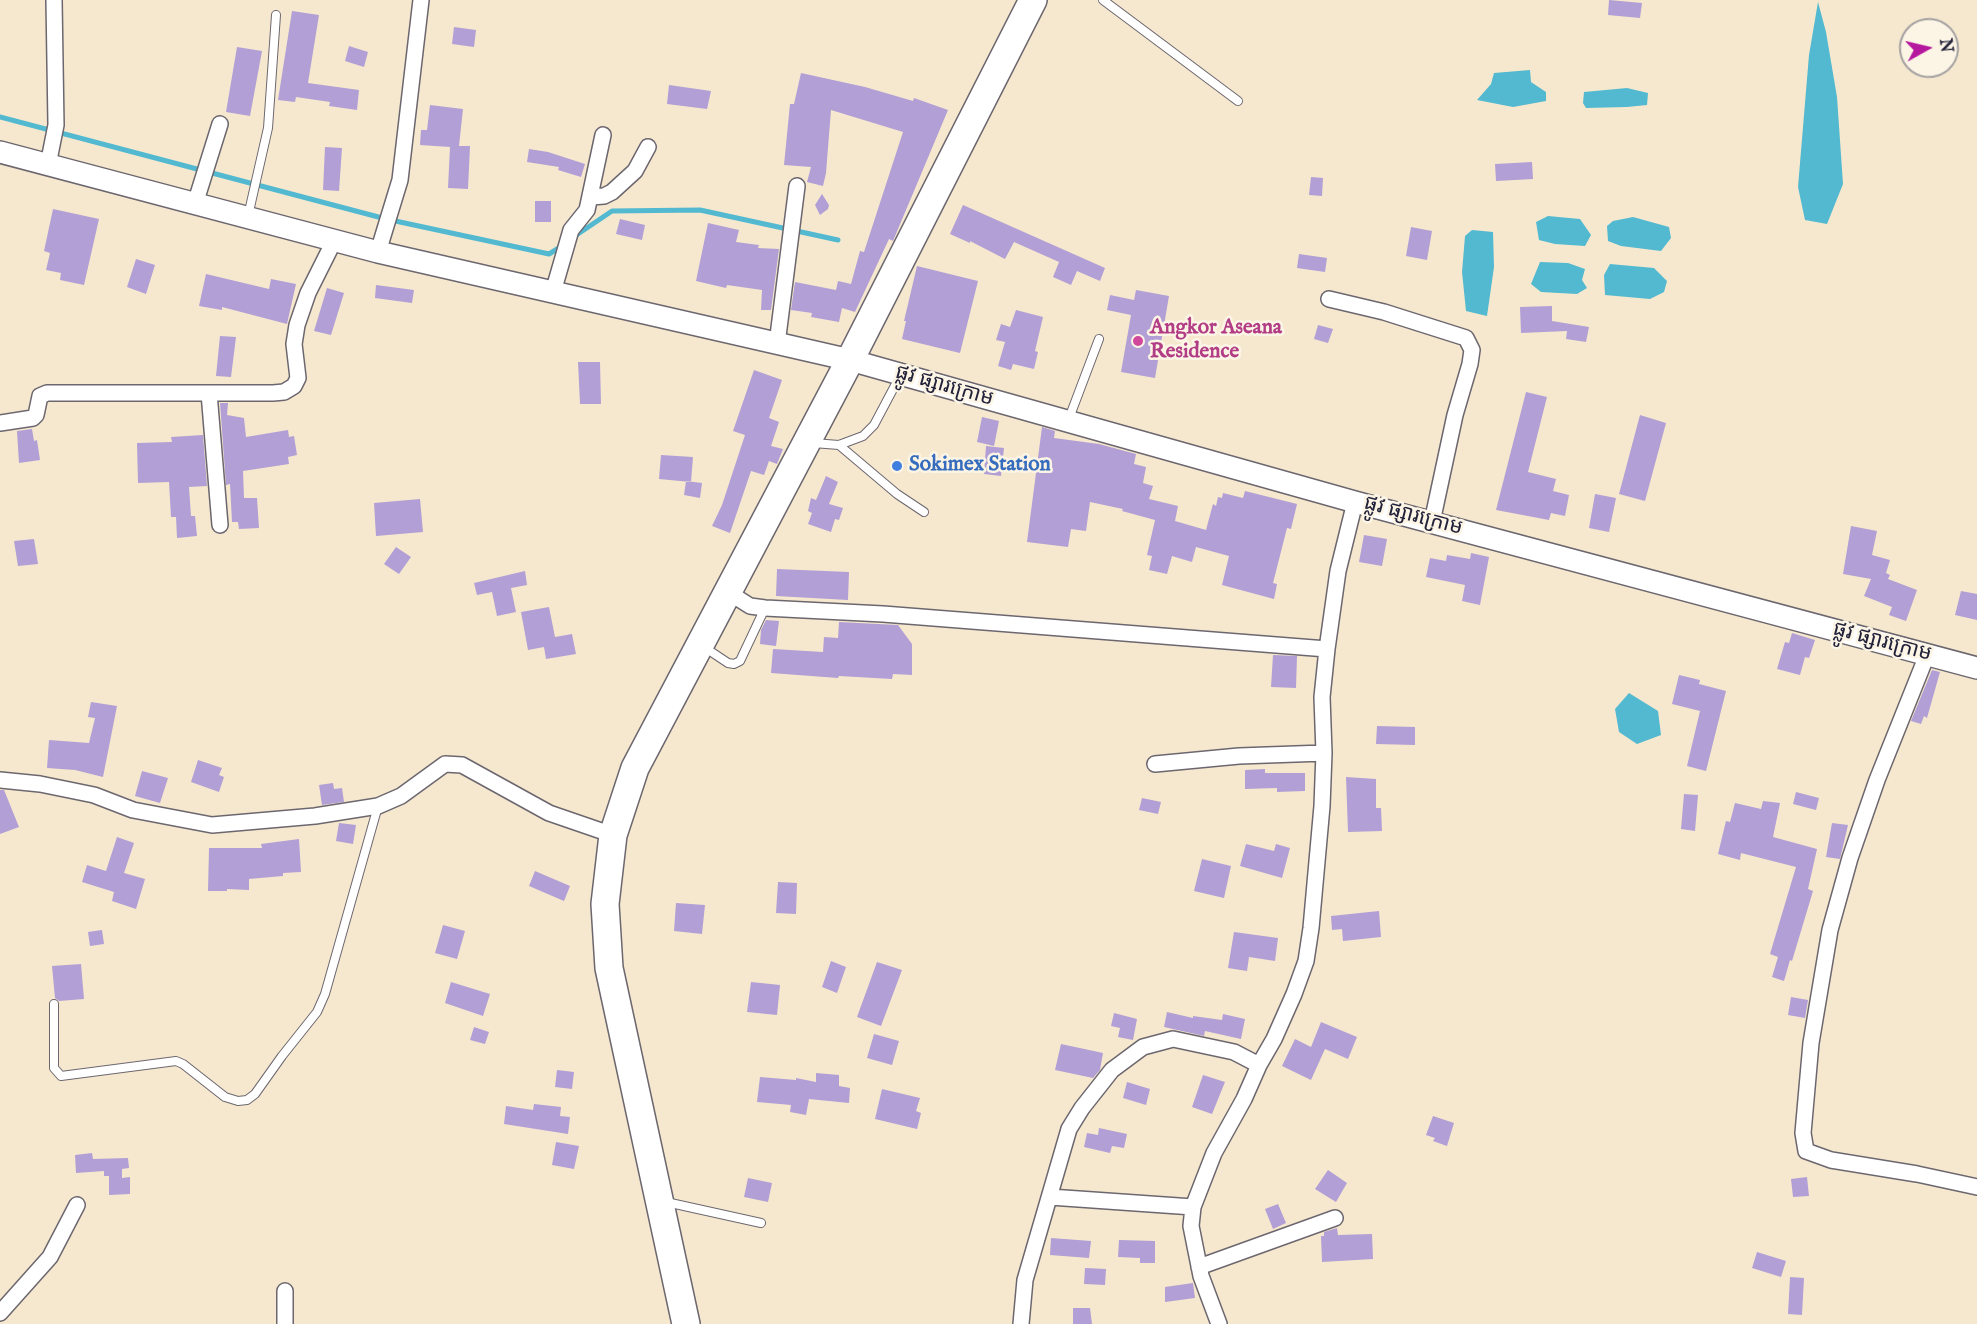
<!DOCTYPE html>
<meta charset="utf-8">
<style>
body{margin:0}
#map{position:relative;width:1977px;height:1324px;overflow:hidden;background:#f6e8cf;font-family:"IM FELL English",serif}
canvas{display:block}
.north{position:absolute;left:1899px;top:18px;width:60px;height:60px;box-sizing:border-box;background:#fcf5e5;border:2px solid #a5a1a1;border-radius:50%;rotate:82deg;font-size:16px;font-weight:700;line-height:24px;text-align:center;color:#22223b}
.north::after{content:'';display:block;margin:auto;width:21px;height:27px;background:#b5179e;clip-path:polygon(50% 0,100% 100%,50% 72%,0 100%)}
</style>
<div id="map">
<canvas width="1977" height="1324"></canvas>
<div class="north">N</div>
</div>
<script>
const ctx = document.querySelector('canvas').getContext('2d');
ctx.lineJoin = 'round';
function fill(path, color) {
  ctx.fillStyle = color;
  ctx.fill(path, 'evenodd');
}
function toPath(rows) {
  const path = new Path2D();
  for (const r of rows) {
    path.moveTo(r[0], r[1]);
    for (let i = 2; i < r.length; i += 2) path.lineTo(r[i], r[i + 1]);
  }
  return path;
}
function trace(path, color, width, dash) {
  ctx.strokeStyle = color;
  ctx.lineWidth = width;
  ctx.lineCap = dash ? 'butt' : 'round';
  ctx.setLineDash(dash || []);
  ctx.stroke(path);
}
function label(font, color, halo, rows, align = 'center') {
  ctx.font = font + ' "IM FELL English","Noto Sans Khmer",serif';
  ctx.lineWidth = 5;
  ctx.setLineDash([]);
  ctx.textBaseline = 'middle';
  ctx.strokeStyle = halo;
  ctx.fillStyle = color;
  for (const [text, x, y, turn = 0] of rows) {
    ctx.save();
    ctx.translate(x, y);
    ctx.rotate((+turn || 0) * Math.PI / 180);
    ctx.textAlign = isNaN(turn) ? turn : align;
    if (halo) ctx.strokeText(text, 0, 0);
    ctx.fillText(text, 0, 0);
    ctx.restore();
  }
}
fill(toPath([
 [1818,2,1826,32,1837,97,1843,184,1827,224,1805,220,1798,187,1809,55],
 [1530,70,1531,82,1546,92,1546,101,1513,107,1477,100,1491,84,1494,73],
 [1627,88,1648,93,1647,105,1627,107,1586,108,1583,103,1584,92],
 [1548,216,1580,219,1591,235,1585,246,1555,244,1539,240,1536,222],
 [1633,217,1669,227,1671,238,1661,251,1621,246,1608,241,1607,226,1613,221],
 [1472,230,1493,232,1494,267,1487,316,1466,311,1462,272,1465,236],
 [1540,262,1568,263,1585,269,1582,280,1587,288,1577,294,1541,292,1531,284],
 [1610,264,1654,268,1667,281,1664,292,1650,299,1605,295,1604,275],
 [1629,693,1658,711,1661,735,1637,744,1619,732,1615,709]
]), '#52b9d0');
trace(toPath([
 [0,117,386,219,549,254,562,246],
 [572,238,612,211,700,210,838,240]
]), '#52b9d0', 5);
fill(toPath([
 [1609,0,1642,3,1640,18,1608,15],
 [292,11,319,15,308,83,359,90,357,110,329,106,330,102,296,97,295,102,278,100],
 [454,27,476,30,474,47,452,44],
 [349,46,368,52,364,67,345,61],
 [237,47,262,51,250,116,226,112],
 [801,73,865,87,913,101,914,98,948,110,893,241,889,239,855,312,842,308,839,322,811,317,812,313,791,310,795,282,836,290,838,281,851,284,860,251,864,252,903,132,831,110,826,173,823,186,807,182,811,167,784,165,790,104,794,104],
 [669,85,711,91,707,109,667,104],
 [430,105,463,109,459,146,470,146,468,189,448,188,450,147,420,145,421,130,427,130],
 [325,147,342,148,339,191,323,190],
 [529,149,548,152,585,164,581,177,558,170,559,167,527,162],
 [1532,162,1533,179,1496,181,1495,164],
 [1311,177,1323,178,1322,196,1309,195],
 [822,194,829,205,828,209,820,215,815,205],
 [535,201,551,201,551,222,535,222],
 [963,205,1105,268,1100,281,1077,271,1071,285,1053,277,1059,262,1014,242,1005,259,970,241,970,243,950,234],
 [53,209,99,219,84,285,60,280,61,273,46,270,50,253,44,251],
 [620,219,645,225,642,240,616,234],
 [708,223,739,230,736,242,759,245,758,248,779,249,771,310,761,310,762,290,727,285,726,288,696,281],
 [1411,227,1432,231,1427,260,1406,256],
 [1299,254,1327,258,1325,272,1297,268],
 [136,259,155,265,146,294,127,287],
 [917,266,978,281,960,353,902,339,906,321,904,321],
 [206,274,269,289,271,279,296,284,287,324,222,307,222,310,199,306],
 [376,285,414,290,412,303,375,298],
 [327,288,344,293,331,335,314,331],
 [1136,290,1169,296,1155,378,1121,372,1131,315,1107,310,1110,295,1134,300],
 [1552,306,1552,321,1589,327,1586,342,1566,339,1567,331,1521,333,1520,307],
 [1016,310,1043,317,1035,351,1038,352,1034,369,1013,364,1011,370,998,366,1005,342,996,340,1001,324,1010,327],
 [1318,325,1333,329,1328,343,1314,339],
 [220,336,236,337,231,377,216,376],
 [578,362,600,362,601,404,580,404],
 [754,370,782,380,769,418,779,422,771,446,783,449,777,464,769,461,764,475,751,471,730,533,712,526,722,505,745,435,733,431],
 [1526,392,1547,397,1528,472,1556,479,1553,491,1569,495,1565,516,1551,513,1549,520,1496,510],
 [220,403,228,403,227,415,244,418,246,437,288,430,289,437,294,436,297,455,288,457,289,464,243,471,244,498,257,498,259,528,239,529,238,522,232,522,230,484,226,485],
 [1640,415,1666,423,1645,501,1619,494],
 [982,417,999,421,994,446,977,442],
 [1042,427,1055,431,1054,438,1099,444,1136,454,1134,464,1146,467,1143,483,1153,486,1149,499,1178,506,1175,521,1206,530,1213,504,1216,506,1218,497,1222,498,1223,493,1243,498,1245,491,1297,504,1291,529,1287,528,1273,583,1277,584,1274,599,1222,585,1229,556,1196,547,1192,562,1172,556,1167,574,1149,570,1152,556,1147,555,1155,520,1122,511,1123,509,1090,502,1086,531,1071,529,1068,547,1027,542],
 [32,429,34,441,37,440,40,460,19,463,17,431],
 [203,435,207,486,189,487,191,516,195,516,197,536,177,538,176,517,171,517,169,482,138,483,137,443,172,442,171,437],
 [986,446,1004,448,1001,476,984,474],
 [661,455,693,457,691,482,659,479],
 [826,476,838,482,829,504,843,508,839,520,835,519,831,532,808,524,812,513,808,511,811,498,816,500],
 [686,481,702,483,700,498,684,495],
 [1595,494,1616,498,1609,532,1589,528],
 [420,499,423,532,376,536,374,503],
 [1851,526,1877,531,1872,555,1890,560,1886,573,1890,575,1888,579,1917,590,1906,621,1889,615,1892,607,1864,596,1871,579,1843,574],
 [1364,535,1387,539,1382,566,1359,562],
 [34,539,38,564,18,566,14,541],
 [396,547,411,557,399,574,384,564],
 [1471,553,1489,557,1480,605,1462,601,1465,585,1426,577,1430,558,1446,561,1447,555,1470,559],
 [777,569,849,572,848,600,776,596],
 [525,571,527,585,511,588,516,612,497,616,492,592,477,595,474,583],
 [1961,591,1977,594,1977,620,1955,615],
 [549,607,555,637,572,634,576,654,546,659,544,647,528,650,521,612],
 [766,620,779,621,776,646,760,644,761,630],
 [839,622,898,625,912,644,912,675,893,674,892,679,839,676,838,678,771,673,773,649,823,652,824,637,838,638],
 [1792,633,1815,640,1809,658,1805,657,1800,675,1777,669,1785,642,1789,643],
 [1273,655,1297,656,1296,688,1271,687],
 [1932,670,1940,672,1927,718,1924,716,1921,724,1911,721],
 [1679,675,1700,680,1699,684,1726,691,1706,771,1687,766,1700,711,1672,704],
 [91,702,117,706,103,777,75,770,47,768,49,740,89,743,95,718,88,717],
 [1377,726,1415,727,1415,745,1376,744],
 [198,760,222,768,219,775,224,777,219,792,191,782],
 [1265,769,1265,773,1305,773,1305,791,1277,792,1277,788,1245,789,1245,770],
 [142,771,168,778,160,803,135,796],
 [1346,777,1376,779,1376,808,1381,808,1382,831,1348,832],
 [333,783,334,789,342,788,344,802,322,805,319,785],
 [0,790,4,790,19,827,0,834],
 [1796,792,1819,798,1816,810,1793,804],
 [1684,794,1698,795,1695,831,1681,829],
 [1142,798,1161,802,1158,814,1139,810],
 [1763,801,1780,803,1773,837,1817,849,1808,889,1813,891,1792,961,1790,960,1784,981,1772,977,1778,957,1770,954,1796,867,1741,853,1740,860,1718,854,1726,821,1730,822,1735,803,1761,809],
 [339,823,356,825,353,844,336,841],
 [1832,823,1848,825,1840,859,1826,857],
 [117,837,134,843,124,873,145,879,136,909,112,901,114,892,82,882,87,865,106,871],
 [299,839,301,872,283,873,283,876,249,879,249,890,227,889,227,891,208,891,209,848,262,848,261,844],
 [1246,844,1274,851,1276,844,1290,848,1282,878,1240,866],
 [1202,859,1231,866,1224,898,1194,891],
 [535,871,570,886,564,901,529,886],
 [778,882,797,883,796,914,776,913],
 [676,903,705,905,702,934,674,931],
 [1379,911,1381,937,1343,941,1342,929,1332,930,1331,916],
 [443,925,465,931,457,959,435,953],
 [102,930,104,944,90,946,88,932],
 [1234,932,1278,938,1275,961,1249,957,1247,971,1228,968],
 [831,961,846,967,837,993,822,987],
 [877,962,902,970,881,1026,857,1017],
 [81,964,84,999,59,1001,55,998,52,966],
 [451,982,490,994,483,1016,445,1003],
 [751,982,780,985,777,1015,747,1012],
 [1791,997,1808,1000,1805,1018,1788,1015],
 [1167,1012,1193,1018,1193,1016,1222,1020,1223,1014,1245,1019,1241,1039,1205,1031,1204,1036,1164,1027],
 [1114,1013,1137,1019,1133,1040,1118,1037,1120,1028,1111,1026],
 [1321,1022,1357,1037,1348,1059,1325,1049,1311,1080,1282,1066,1295,1039,1311,1047],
 [474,1027,489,1032,485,1044,470,1040],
 [874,1034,899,1041,892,1065,867,1058],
 [1061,1044,1103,1053,1100,1070,1093,1078,1055,1070],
 [557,1070,574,1072,572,1089,555,1087],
 [816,1073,839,1075,839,1086,850,1088,849,1103,809,1099,806,1115,790,1112,791,1105,757,1102,760,1077,796,1080,796,1078,816,1082],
 [1203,1075,1225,1082,1212,1114,1192,1107],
 [1127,1082,1150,1089,1146,1105,1123,1098],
 [882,1089,920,1098,916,1111,921,1113,917,1129,875,1119],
 [534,1104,561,1107,560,1116,570,1117,568,1134,504,1124,506,1106,533,1110],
 [1433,1116,1454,1123,1447,1146,1433,1141,1435,1138,1426,1135],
 [1099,1128,1127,1134,1124,1148,1112,1146,1110,1153,1084,1147,1087,1133,1098,1135],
 [556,1142,579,1146,574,1169,552,1165],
 [92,1153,93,1159,128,1158,129,1168,122,1169,122,1178,130,1177,130,1194,109,1195,109,1176,104,1176,104,1171,76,1173,75,1155],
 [1328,1170,1347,1183,1336,1202,1315,1189],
 [1807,1177,1809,1196,1793,1197,1791,1179],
 [748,1178,772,1183,768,1202,744,1197],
 [1278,1204,1286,1223,1273,1229,1265,1209],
 [1337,1228,1338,1235,1372,1234,1373,1259,1322,1262,1321,1236,1324,1236,1324,1232],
 [1051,1238,1091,1241,1089,1258,1050,1255],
 [1119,1240,1155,1241,1155,1263,1140,1263,1140,1258,1118,1257],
 [1757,1252,1786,1261,1781,1277,1752,1268],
 [1085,1268,1106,1269,1105,1285,1084,1284],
 [1790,1277,1804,1278,1802,1315,1788,1314],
 [1193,1283,1195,1298,1165,1302,1165,1287],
 [1073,1308,1090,1308,1092,1324,1073,1324]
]), '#b29fd5');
const lane = toPath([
 [1103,0,1238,101],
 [248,216,268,128,276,15],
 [1068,421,1099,339],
 [813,443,839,445,863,436,874,425,900,376],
 [839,445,897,494,924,512],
 [704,647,728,663,734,664,740,661,765,608],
 [54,1004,54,1068,61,1076,176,1061,183,1064,225,1097,238,1101,247,1100,255,1094,282,1056,317,1012,325,994,378,806],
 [666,1202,761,1223]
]);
const street = toPath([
 [48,165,56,125,54,0],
 [591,197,604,196,612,192,635,171,648,147],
 [195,204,220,124],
 [378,252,400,180,421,0],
 [553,292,571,230,587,210,603,135],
 [1329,299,1384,312,1466,338,1472,350,1470,364,1455,415,1432,522],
 [777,344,797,186],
 [209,393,220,525],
 [0,423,33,418,36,415,40,396,47,393,273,393,284,392,294,386,298,378,294,344,297,325,308,293,334,241],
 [728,592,750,606,765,608,883,614,1327,649],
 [1927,655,1877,780,1850,858,1830,930,1811,1043,1803,1133,1806,1151,1831,1160,1917,1174,1977,1187],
 [1155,764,1239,756,1324,753],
 [0,780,40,784,94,795,133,810,212,825,315,816,378,806,401,796,445,764,462,765,549,813,613,835],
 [1050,1197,1193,1207],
 [1199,1267,1335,1218],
 [0,1313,50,1257,77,1205],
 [285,1324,285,1291],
 [1021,1324,1025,1280,1069,1129,1082,1108,1112,1070,1143,1047,1173,1039,1234,1052,1259,1065],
 [1219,1324,1201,1276,1191,1226,1193,1207,1214,1153,1244,1099,1259,1065,1274,1039,1294,994,1306,961,1311,928,1322,806,1324,753,1322,697,1327,649,1338,571,1355,502]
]);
const secondary = toPath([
 [0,152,378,252,850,360,1355,502,1977,668]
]);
const highway = toPath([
 [686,1324,609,968,605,904,613,835,635,768,850,360,1033,0]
]);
trace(lane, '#6c676f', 10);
trace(street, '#6c676f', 18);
trace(secondary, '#6c676f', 24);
trace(highway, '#6c676f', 30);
trace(lane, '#fff', 8);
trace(street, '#fff', 15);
trace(secondary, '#fff', 21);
trace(highway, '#fff', 27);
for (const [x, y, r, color] of [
 [1138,341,6,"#d1479c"],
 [897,466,6,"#3f7fe0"]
]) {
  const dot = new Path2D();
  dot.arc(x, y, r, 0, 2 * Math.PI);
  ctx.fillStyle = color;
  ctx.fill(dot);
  trace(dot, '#fcf5e5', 2);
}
label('bold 21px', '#b23c85', '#fcf5e5', [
 ["Angkor Aseana",1150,329],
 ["Residence",1150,353]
], 'left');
label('21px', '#22223b', '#fcf5e5', [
 ["ផ្លូវ ផ្សារក្រោម",944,387,16],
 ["ផ្លូវ ផ្សារក្រោម",1413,517,15],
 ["ផ្លូវ ផ្សារក្រោម",1882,643,15]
]);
label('bold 21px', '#366cbe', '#fcf5e5', [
 ["Sokimex Station",909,466]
], 'left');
</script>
